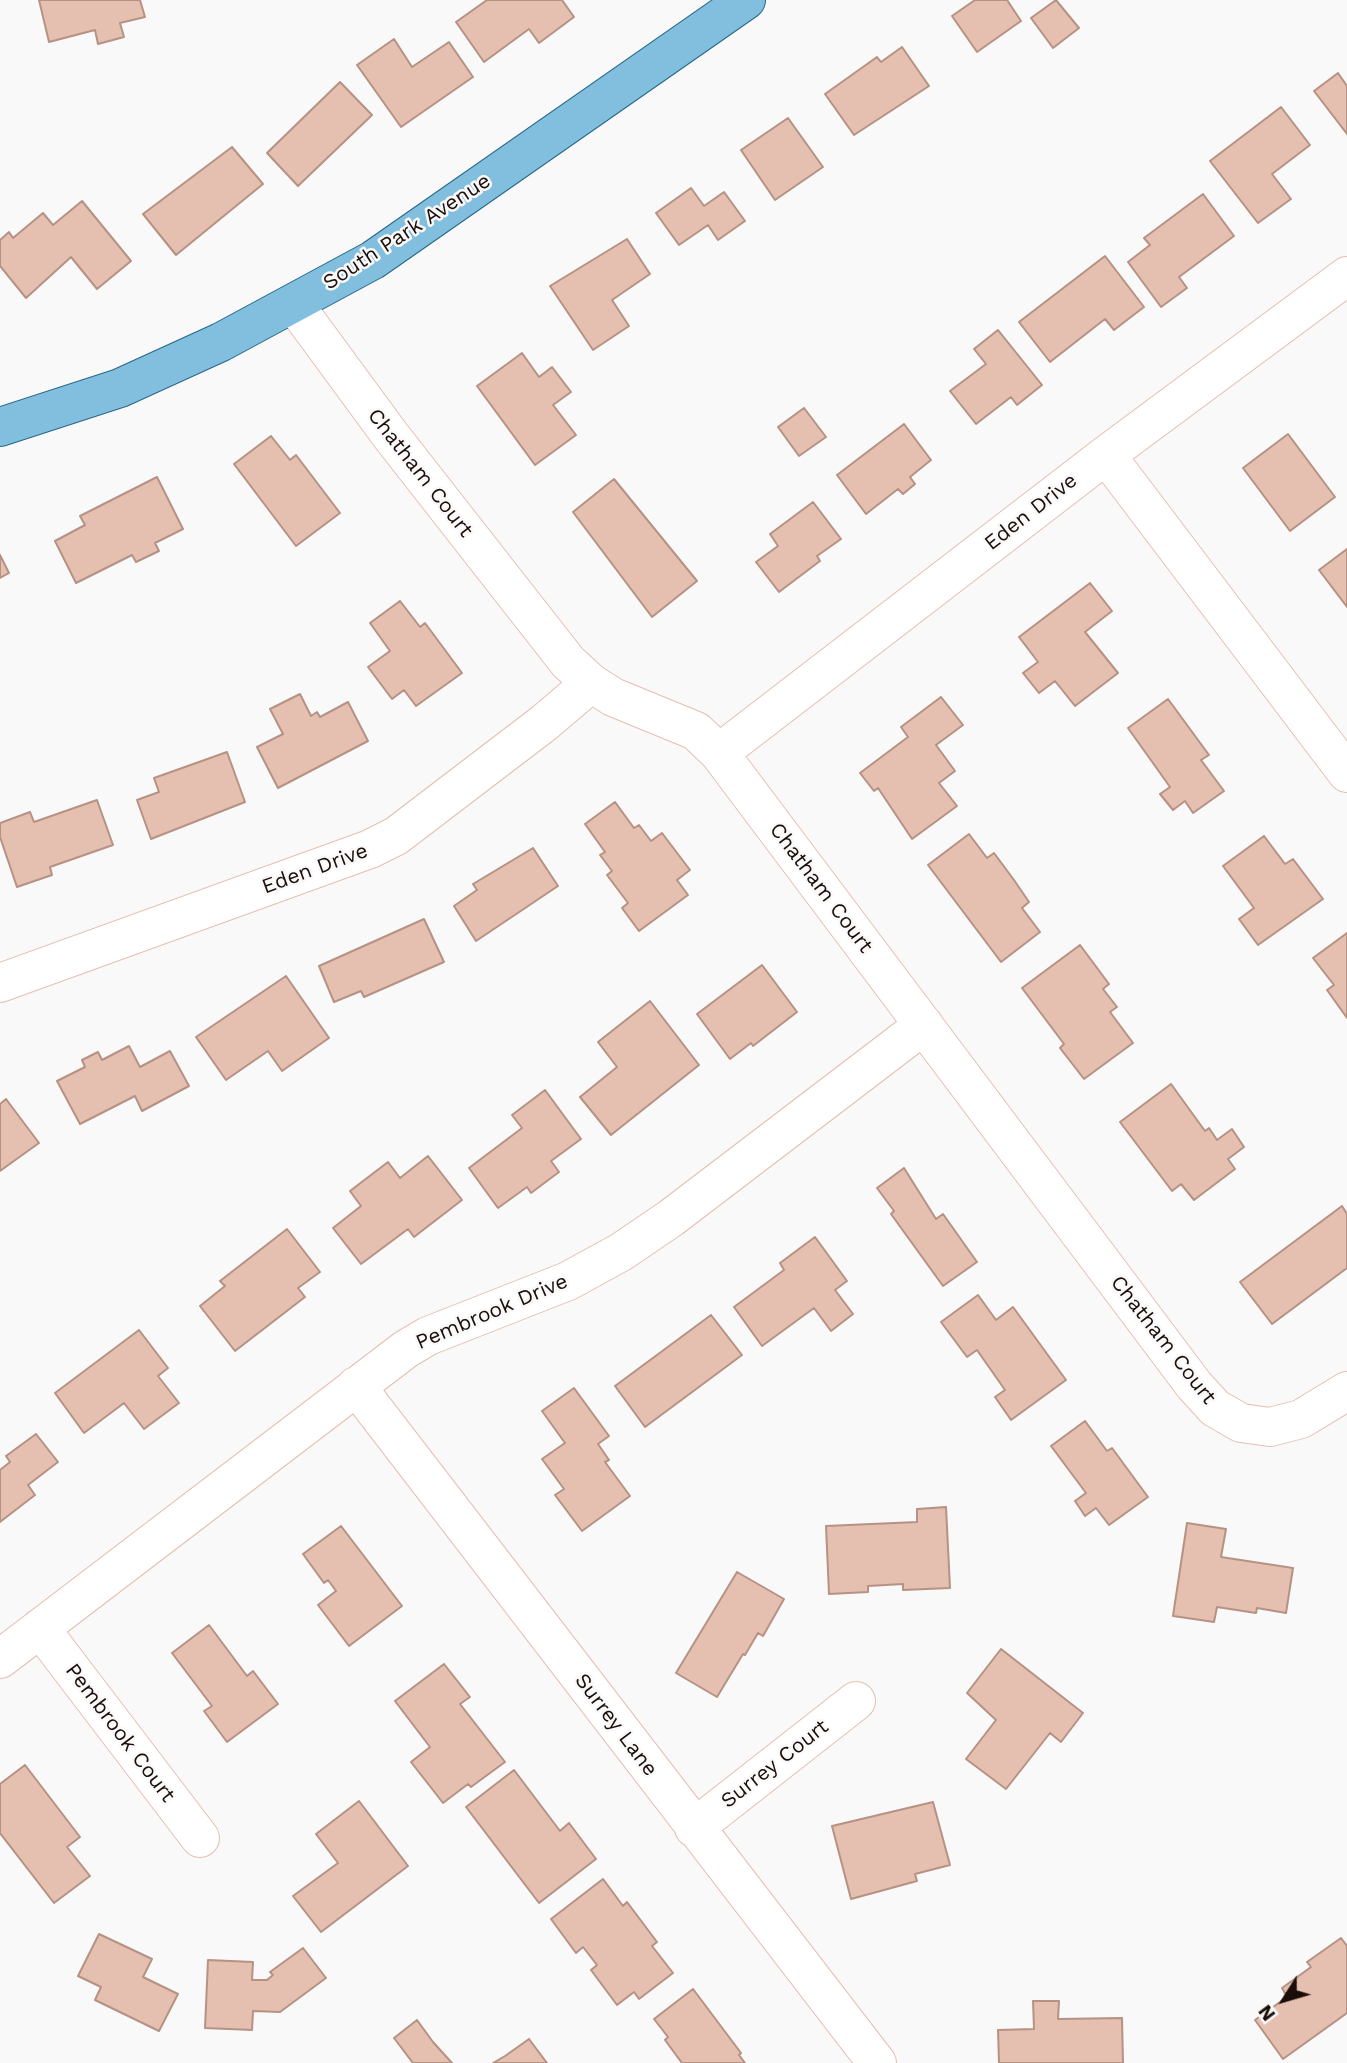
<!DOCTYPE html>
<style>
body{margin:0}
#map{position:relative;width:1347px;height:2063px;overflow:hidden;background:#f9f9f9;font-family:"Work Sans",sans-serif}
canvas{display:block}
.north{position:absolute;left:1249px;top:1965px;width:70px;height:70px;-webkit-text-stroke:5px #f9f9f9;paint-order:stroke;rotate:233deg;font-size:19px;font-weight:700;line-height:28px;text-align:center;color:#1b0e09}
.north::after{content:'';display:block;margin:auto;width:24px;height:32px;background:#1b0e09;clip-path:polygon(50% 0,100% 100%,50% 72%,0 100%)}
</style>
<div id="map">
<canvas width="1347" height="2063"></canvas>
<div class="north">N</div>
</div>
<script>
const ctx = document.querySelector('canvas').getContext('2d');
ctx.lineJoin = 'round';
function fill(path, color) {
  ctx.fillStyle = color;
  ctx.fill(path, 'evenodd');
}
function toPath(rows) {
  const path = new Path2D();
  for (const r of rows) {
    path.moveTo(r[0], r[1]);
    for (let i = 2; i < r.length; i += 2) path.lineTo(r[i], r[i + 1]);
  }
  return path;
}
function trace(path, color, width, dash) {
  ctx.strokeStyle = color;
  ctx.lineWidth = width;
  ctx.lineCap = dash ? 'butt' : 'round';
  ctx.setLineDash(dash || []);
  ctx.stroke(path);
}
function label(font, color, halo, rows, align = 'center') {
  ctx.font = font + ' "Work Sans",sans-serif';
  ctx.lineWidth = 5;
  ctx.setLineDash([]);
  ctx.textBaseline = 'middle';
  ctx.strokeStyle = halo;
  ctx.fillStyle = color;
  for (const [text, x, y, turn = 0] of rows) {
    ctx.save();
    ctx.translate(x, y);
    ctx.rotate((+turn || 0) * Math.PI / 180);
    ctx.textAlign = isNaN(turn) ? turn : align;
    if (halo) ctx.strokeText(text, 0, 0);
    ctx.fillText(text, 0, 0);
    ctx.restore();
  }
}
const building = toPath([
 [39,0,140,0,145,17,120,23,124,37,98,44,95,30,49,42,39,0],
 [487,0,562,0,574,17,539,43,529,29,484,62,456,22,487,0],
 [975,0,1007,0,1021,21,977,52,952,16,975,0],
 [1056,0,1079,28,1053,48,1031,18,1056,0],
 [394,39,412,67,449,42,473,77,401,127,357,65,394,39],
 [902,47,929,86,854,135,825,94,877,57,881,62,902,47],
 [1338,73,1347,86,1347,134,1314,91,1338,73],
 [340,82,372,115,298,186,267,153,340,82],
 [1281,107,1310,145,1272,174,1291,199,1258,223,1210,161,1281,107],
 [788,118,823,167,775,200,741,150,788,118],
 [232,147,263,184,176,255,143,214,232,147],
 [691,188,704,206,724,192,745,221,718,240,708,225,679,245,656,213,691,188],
 [1203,194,1234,236,1179,277,1187,288,1161,307,1128,262,1150,245,1144,238,1203,194],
 [82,201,131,261,97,289,71,257,26,298,0,266,0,240,9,232,13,238,43,213,53,225,82,201],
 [627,239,650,274,612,300,629,326,593,350,550,286,627,239],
 [1105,256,1144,307,1114,330,1105,319,1050,362,1019,322,1105,256],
 [998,330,1042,385,1017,405,1011,397,976,424,950,391,986,364,974,349,998,330],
 [522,353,539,377,552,367,571,392,553,405,576,435,535,465,477,386,522,353],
 [804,408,826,437,799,456,778,427,804,408],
 [904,424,931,460,910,477,915,484,903,494,898,489,866,514,837,475,904,424],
 [1288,434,1335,497,1290,531,1243,468,1288,434],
 [271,436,290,460,296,455,340,513,296,546,234,464,271,436],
 [157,477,183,529,155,543,159,551,136,562,132,555,76,583,55,541,85,525,80,516,157,477],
 [614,479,697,581,652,617,573,512,614,479],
 [813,502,841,539,817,556,820,561,779,592,756,562,778,546,770,534,813,502],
 [1347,549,1347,607,1319,570,1347,549],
 [0,555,9,573,0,578,0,555],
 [1090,583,1112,611,1085,632,1118,673,1075,706,1055,681,1039,693,1023,673,1038,662,1019,637,1090,583],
 [400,601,420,627,425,623,462,673,416,706,404,690,392,699,368,667,390,651,370,623,400,601],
 [300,694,311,716,317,712,320,717,348,702,368,741,278,788,257,747,283,734,270,709,300,694],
 [941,697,963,725,936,745,955,771,939,783,957,806,912,839,878,788,874,791,860,773,908,737,901,727,941,697],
 [1168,699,1209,755,1201,760,1224,791,1193,813,1185,801,1173,810,1160,794,1170,787,1128,728,1168,699],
 [227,752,245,802,151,839,137,800,159,792,154,778,227,752],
 [97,800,113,845,50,867,52,875,17,887,0,837,0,823,30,812,34,822,97,800],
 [615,802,634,828,639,825,651,841,662,833,690,870,677,880,688,895,639,931,622,908,628,903,607,875,612,871,600,855,605,852,585,824,615,802],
 [969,834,987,858,994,853,1014,880,1029,902,1022,908,1040,932,1001,962,928,865,969,834],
 [1264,836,1285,864,1293,859,1323,899,1258,945,1239,919,1254,908,1223,866,1264,836],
 [533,848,558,886,476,941,454,906,477,890,473,884,533,848],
 [424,919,444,962,364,997,361,991,334,1002,319,966,424,919],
 [1347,933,1347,1018,1327,990,1334,985,1313,958,1347,933],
 [1080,945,1109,984,1103,989,1117,1007,1110,1012,1133,1043,1084,1079,1060,1048,1064,1044,1022,988,1080,945],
 [762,965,797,1012,753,1046,751,1043,730,1059,697,1014,762,965],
 [286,976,329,1038,282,1071,268,1051,226,1080,196,1037,286,976],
 [650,1001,699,1065,611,1135,580,1097,617,1067,598,1042,650,1001],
 [129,1046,140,1067,170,1051,189,1086,142,1111,135,1096,80,1124,57,1081,85,1067,82,1060,98,1052,102,1060,129,1046],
 [1171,1084,1205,1131,1209,1128,1217,1140,1232,1129,1244,1147,1228,1159,1235,1169,1194,1200,1181,1184,1172,1191,1120,1122,1171,1084],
 [545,1090,581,1139,551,1161,559,1172,531,1193,527,1187,498,1208,469,1168,522,1128,512,1115,545,1090],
 [6,1099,39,1143,0,1171,0,1104,6,1099],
 [428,1156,462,1200,414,1237,408,1229,361,1264,333,1228,361,1206,350,1191,388,1162,400,1178,428,1156],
 [904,1168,936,1219,943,1214,977,1262,943,1286,891,1214,894,1211,877,1188,904,1168],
 [1342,1206,1347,1214,1347,1268,1272,1324,1240,1282,1342,1206],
 [287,1229,320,1272,298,1288,305,1297,235,1351,200,1306,225,1286,220,1281,287,1229],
 [815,1237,847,1281,835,1290,853,1314,831,1331,814,1308,762,1346,734,1307,784,1270,780,1263,815,1237],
 [978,1295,996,1320,1013,1307,1066,1380,1011,1420,995,1397,1005,1390,977,1350,967,1357,941,1322,978,1295],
 [711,1315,742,1355,645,1427,615,1386,711,1315],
 [139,1330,168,1368,158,1376,179,1403,144,1429,124,1403,84,1433,55,1393,139,1330],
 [574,1388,609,1436,598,1444,609,1460,605,1462,630,1496,582,1531,555,1495,564,1489,542,1459,565,1443,542,1411,574,1388],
 [1085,1421,1107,1451,1112,1448,1148,1497,1109,1525,1096,1508,1085,1516,1075,1501,1086,1493,1051,1446,1085,1421],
 [36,1434,58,1462,28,1485,35,1495,0,1522,0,1470,10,1462,6,1456,36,1434],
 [946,1507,950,1588,903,1590,903,1584,868,1586,868,1592,829,1594,826,1526,917,1522,917,1509,946,1507],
 [1187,1523,1226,1529,1221,1557,1293,1568,1286,1613,1257,1608,1256,1613,1217,1607,1214,1622,1173,1616,1187,1523],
 [341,1526,402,1606,349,1646,318,1605,336,1591,328,1580,324,1583,303,1554,341,1526],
 [737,1572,784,1599,763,1636,758,1633,745,1655,743,1654,717,1697,676,1673,737,1572],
 [209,1625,247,1676,253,1671,278,1704,227,1742,204,1711,212,1706,172,1653,209,1625],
 [1001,1649,1083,1713,1061,1742,1050,1733,1006,1789,966,1759,996,1720,967,1693,1001,1649],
 [444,1664,470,1697,460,1704,505,1762,471,1787,468,1784,443,1803,411,1762,430,1747,395,1701,444,1664],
 [25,1765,80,1837,67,1847,90,1876,54,1903,0,1833,0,1784,25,1765],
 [514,1770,560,1831,569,1823,596,1859,539,1903,466,1807,514,1770],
 [359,1801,408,1866,321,1932,293,1896,338,1863,316,1834,359,1801],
 [933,1802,950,1865,915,1874,917,1881,851,1899,832,1826,933,1802],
 [603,1879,623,1906,627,1902,657,1942,652,1946,673,1973,639,1999,634,1992,617,2005,591,1970,597,1965,583,1947,576,1953,551,1919,603,1879],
 [99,1934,152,1959,143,1977,178,1994,159,2031,95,2000,101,1987,78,1976,99,1934],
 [1341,1938,1347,1946,1347,2013,1283,2059,1255,2020,1287,1997,1282,1988,1311,1967,1307,1962,1341,1938],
 [303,1948,326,1978,280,2012,253,2011,252,2030,205,2028,208,1960,253,1962,252,1980,267,1980,273,1975,270,1972,303,1948],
 [693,1989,741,2053,739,2055,745,2063,682,2063,665,2040,668,2037,654,2019,693,1989],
 [1033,2001,1059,2001,1058,2019,1122,2018,1123,2063,999,2063,998,2030,1034,2029,1033,2001],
 [417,2020,433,2042,452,2063,413,2063,394,2038,417,2020],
 [529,2039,547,2063,493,2063,505,2056,529,2039]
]);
fill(building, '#e5bfb0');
trace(building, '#b69284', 2);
const minor = toPath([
 [294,304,391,436,568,662,591,683,613,697,696,731,719,753,1194,1385,1215,1408,1241,1423,1270,1427,1301,1419,1347,1391],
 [1106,455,1347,773],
 [719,753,1106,455,1347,276],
 [0,983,370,849,396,836,544,723,591,683],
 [356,1386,877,2063],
 [40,1628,200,1838],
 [0,1659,406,1349,428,1336,568,1281,621,1252,671,1218,924,1025],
 [694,1828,856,1701]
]);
const major = toPath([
 [0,427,120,388,221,342,373,260,746,0]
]);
trace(minor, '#e5bfb0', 40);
trace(major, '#276686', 40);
trace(minor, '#fff', 38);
trace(major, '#82bfdf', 38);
label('21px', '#1b0e09', '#f9f9f9', [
 ["South Park Avenue",407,232,-33],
 ["Chatham Court",420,473,52],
 ["Eden Drive",1031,512,-38],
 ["Eden Drive",315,869,-20],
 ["Chatham Court",821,888,53],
 ["Pembrook Drive",492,1312,-23],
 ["Chatham Court",1163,1340,52],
 ["Surrey Lane",616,1725,53],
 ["Pembrook Court",120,1733,53],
 ["Surrey Court",775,1764,-38]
]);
</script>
